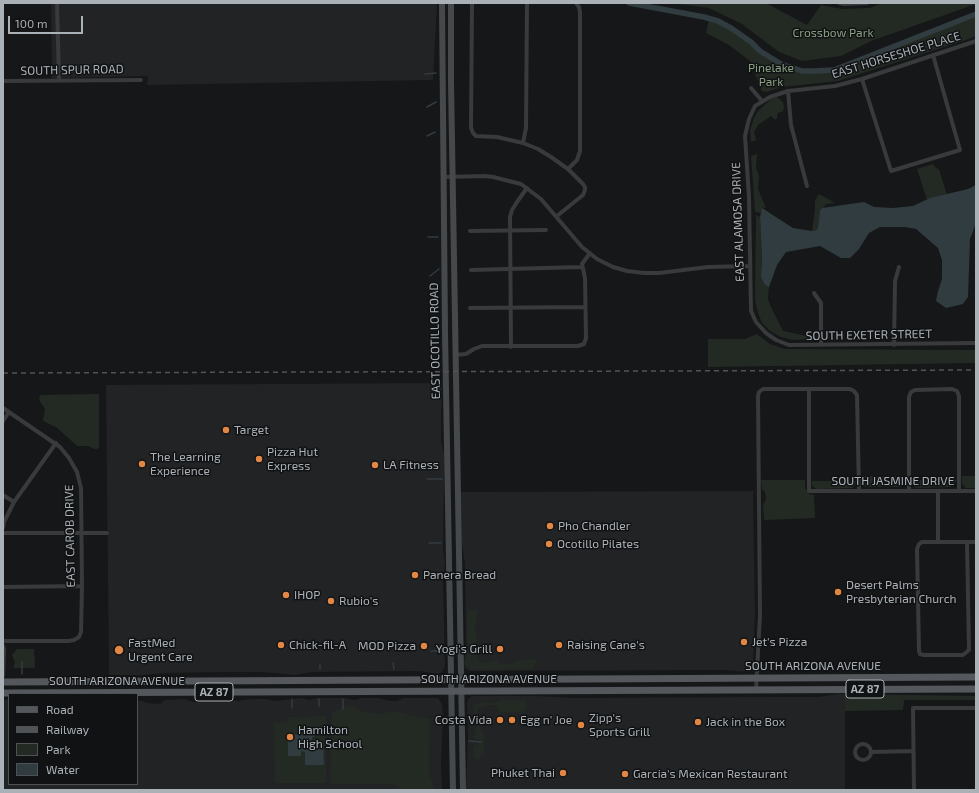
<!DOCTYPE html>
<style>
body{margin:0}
#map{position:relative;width:979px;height:793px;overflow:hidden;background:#161718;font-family:"Exo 2",sans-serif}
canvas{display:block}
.frame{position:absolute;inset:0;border:4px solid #aab1b7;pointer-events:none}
.legend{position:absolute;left:8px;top:693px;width:130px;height:92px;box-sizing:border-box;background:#111213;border:1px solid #4e5255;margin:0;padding:5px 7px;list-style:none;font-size:12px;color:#aab1b7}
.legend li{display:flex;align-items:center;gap:8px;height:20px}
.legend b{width:20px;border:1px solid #4e5255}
.scale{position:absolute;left:8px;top:16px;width:75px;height:18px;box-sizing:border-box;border:2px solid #aab1b7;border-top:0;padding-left:5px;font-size:12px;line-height:14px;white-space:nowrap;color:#aab1b7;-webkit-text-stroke:3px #111213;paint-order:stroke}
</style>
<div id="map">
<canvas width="979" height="793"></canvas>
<div class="frame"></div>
<ul class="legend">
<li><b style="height:5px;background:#54575b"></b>Road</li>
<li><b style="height:5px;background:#515457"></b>Railway</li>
<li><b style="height:11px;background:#232a23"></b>Park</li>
<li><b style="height:11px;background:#313c40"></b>Water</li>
</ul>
<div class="scale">100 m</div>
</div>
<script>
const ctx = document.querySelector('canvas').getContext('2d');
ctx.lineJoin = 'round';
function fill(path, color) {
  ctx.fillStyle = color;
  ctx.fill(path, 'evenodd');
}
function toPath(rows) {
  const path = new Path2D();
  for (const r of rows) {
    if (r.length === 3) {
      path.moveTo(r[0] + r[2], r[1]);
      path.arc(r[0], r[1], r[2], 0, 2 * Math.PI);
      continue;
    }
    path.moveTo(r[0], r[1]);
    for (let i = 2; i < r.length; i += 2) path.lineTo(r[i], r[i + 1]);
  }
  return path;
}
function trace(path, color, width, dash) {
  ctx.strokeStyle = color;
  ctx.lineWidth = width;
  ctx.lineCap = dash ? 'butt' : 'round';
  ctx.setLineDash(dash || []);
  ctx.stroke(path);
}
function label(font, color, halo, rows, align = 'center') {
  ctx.font = font + ' "Exo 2",sans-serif';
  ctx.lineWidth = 3;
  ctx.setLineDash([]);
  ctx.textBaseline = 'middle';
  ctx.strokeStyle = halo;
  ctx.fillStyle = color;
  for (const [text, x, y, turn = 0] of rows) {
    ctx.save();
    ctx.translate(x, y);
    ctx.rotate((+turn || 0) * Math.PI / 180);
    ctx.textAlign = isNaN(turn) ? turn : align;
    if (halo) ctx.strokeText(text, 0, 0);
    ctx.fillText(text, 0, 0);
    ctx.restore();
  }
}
fill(toPath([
 [51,3,437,3,433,80,147,85,148,76,52,78],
 [442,383,441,416,441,440,444,453,444,483,443,547,445,563,443,581,445,667,441,673,438,674,420,671,312,672,295,675,262,672,224,672,165,673,142,675,109,675,106,385],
 [754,491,753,495,755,612,753,666,750,672,724,670,470,671,465,668,464,663,466,646,465,564,462,544,461,492],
 [838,694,845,694,845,790,466,790,468,736,467,702,468,699,472,696,538,696,572,698,764,697,818,697],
 [301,698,309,700,317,698,345,698,355,700,361,698,379,698,390,701,397,701,403,698,438,698,442,704,443,713,441,762,442,790,3,790,3,700,9,699,9,784,137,784,137,701,143,701,147,703,160,704,165,700,185,699,193,702,224,699,238,701,251,699,266,699,276,701]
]), '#222325');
fill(toPath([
 [670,3,766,3,807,25,821,5,842,9,870,8,882,3,976,3,976,4,871,41,841,56,802,61,779,52,742,24,709,8],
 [976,15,976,36,966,40,838,81,782,87,766,92,762,91,750,61,729,45,706,33,709,19,730,28,763,54,781,65,797,70,822,72,833,71,850,65],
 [777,97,783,102,784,107,783,111,778,113,777,118,775,120,771,116,758,125,754,132,756,140,751,142,750,131,754,118,758,111,771,99],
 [757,154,756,168,759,176,758,189,766,208,763,207,761,213,755,212,751,156],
 [933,164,936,168,939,169,947,195,927,200,917,169],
 [818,195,821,195,835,203,827,204,820,210,818,227,817,230,812,231,815,210,815,201],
 [756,215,760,217,762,256,761,268,765,285,769,287,768,299,771,307,783,331,807,336,816,336,812,339,793,340,781,337,770,331,762,323,758,313,755,300],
 [757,334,770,344,785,349,976,350,976,363,708,367,708,339,745,339],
 [99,394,99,447,97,449,94,449,88,446,77,446,56,427,45,422,43,420,45,409,39,400,40,395],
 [861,476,906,476,906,483,901,487,866,487,861,484],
 [962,476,976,476,976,488,966,488,962,484],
 [761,480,805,480,805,488,809,494,814,495,815,518,764,520,763,505,766,499,765,492,762,489],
 [912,480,956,480,955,484,951,487,916,488,912,485],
 [812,481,856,481,856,484,852,488,817,489,812,486],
 [470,610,478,610,475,625,477,647,476,653,478,660,483,663,498,659,498,662,502,664,515,663,518,660,536,659,534,667,532,669,470,669,465,664,468,646,467,613],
 [17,649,34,649,35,668,13,668,15,662,12,655],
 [845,694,976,696,976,700,904,700,903,710,845,711],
 [501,700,525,700,527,708,523,712,499,712,498,708,496,705,487,705,478,708,476,718,484,736,484,754,480,757,480,759,475,760,474,758,474,745,478,745,479,739,474,738,476,727,473,707,474,705,481,702,494,703],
 [351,706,364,712,378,714,396,711,409,715,430,719,429,776,432,782,434,790,403,790,397,785,389,784,330,784,332,713,338,709],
 [326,716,326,783,275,783,274,723,287,723,287,717]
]), '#232a23');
fill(toPath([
 [976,185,976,223,970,239,968,297,963,304,946,308,936,301,938,291,942,279,942,260,938,248,916,229,905,227,880,227,869,233,859,249,850,258,841,258,820,246,786,252,777,265,769,287,765,285,761,277,762,256,760,217,762,208,793,228,812,231,817,230,818,227,820,210,822,208,864,202,874,207,893,208,913,206,930,198,968,189],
 [302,730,312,730,313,732,314,732,314,737,312,737,312,740,310,740,310,748,307,748,311,751,314,751,314,743,323,743,324,765,305,765,305,752,301,751,301,756,288,756,288,739,291,735,302,734]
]), '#313c40');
trace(toPath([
 [425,74,436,73],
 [427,107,436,102],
 [427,136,435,132],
 [428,237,438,237],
 [430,276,439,269],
 [427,479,442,479],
 [429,543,441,543],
 [431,651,442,651],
 [393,663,394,669],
 [320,664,320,669],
 [22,674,22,662],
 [292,699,292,708],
 [319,699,319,706],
 [343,699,343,709],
 [469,741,481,742]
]), '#313c40', 1.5);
trace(toPath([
 [629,3,704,17,718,21,731,28,751,42,760,51,781,64,802,71,813,71,834,70,976,14]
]), '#313c40', 5.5);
trace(toPath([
 [57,3,59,80],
 [472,3,471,128,473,133,476,136,497,137,523,143,538,149,551,157,568,169,583,184,585,187,585,190,583,195,557,216],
 [839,3,844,4,867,3],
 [976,41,862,79,835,86,788,91,770,97,755,106,749,119,745,136,749,197,751,311,756,322,766,333,776,340,789,345,976,343],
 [862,79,891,171,960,150,933,55],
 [3,81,141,80],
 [751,88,762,101],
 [788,91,791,125,807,186],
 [523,143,526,128,527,3],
 [568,169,577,160,580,151,580,12,579,7,576,3],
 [443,177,485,176,493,177,521,184,541,199,582,247,597,259,613,267,627,271,644,273,659,273,708,267,750,266],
 [470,231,546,230],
 [471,270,582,267],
 [814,293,821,303,821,345],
 [470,308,585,307],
 [894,345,895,281,899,267],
 [511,347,510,217,512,210,517,202,527,188],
 [455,355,466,354,474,349,482,346,578,346,584,344,586,338,585,278,582,264,590,253],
 [809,389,809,491,976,491],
 [3,408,60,447,69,458,77,472,81,488,82,586,81,632,79,637,74,640,68,641,3,641],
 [3,421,9,412],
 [909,491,909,397,911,392,915,390,952,389,957,391,959,396,959,491],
 [938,491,938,542],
 [3,495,14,502],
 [3,528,4,522,14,502,56,443],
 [3,533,107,533],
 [967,542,969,650,963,655,924,655,920,654,919,651,917,549,919,544,922,542,976,542],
 [3,587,82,586],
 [3,646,4,649,3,676],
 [756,690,760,615,758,396,759,392,763,389,850,389,854,391,857,395,859,491],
 [863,752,8],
 [871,752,913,751],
 [914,790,913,708,976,708]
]), '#383a3c', 4);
trace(toPath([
 [442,3,445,332,453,790],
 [451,3,451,82,463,790]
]), '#46494c', 6);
trace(toPath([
 [3,682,976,677],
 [3,693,976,689]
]), '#54575b', 7);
trace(toPath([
 [3,373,976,370]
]), '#515457', 1.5, [5, 4]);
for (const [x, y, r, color] of [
 [226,430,4,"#e08746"],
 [259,459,4,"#e08746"],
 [142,464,4,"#e08746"],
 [375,465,4,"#e08746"],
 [550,526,4,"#e08746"],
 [549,544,4,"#e08746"],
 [415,575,4,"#e08746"],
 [838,592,4,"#e08746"],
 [286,595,4,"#e08746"],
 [331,601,4,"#e08746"],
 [744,642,4,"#e08746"],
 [281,645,4,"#e08746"],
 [559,645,4,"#e08746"],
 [424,646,4,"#e08746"],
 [500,649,4,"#e08746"],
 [119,650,5,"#e08746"],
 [500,720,4,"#e08746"],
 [512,720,4,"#e08746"],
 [698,722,4,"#e08746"],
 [581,725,4,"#e08746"],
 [290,737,4,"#e08746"],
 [563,773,4,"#e08746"],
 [625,774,4,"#e08746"]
]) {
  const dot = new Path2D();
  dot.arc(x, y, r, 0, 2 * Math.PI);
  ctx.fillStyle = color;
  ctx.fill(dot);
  trace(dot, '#111213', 1.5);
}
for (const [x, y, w] of [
 [865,689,38],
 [214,692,38]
]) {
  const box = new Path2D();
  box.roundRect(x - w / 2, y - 9, w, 18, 3);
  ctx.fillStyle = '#111213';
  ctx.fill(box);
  trace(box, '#aab1b7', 1);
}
label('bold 11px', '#aab1b7', null, [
 ["AZ 87",865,689],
 ["AZ 87",214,692]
]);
label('12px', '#88a082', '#111213', [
 ["Crossbow Park",833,33],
 ["Pinelake",771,68],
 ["Park",771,82]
]);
label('12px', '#aab1b7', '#111213', [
 ["EAST HORSESHOE PLACE",896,55,-17],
 ["SOUTH SPUR ROAD",72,70,-1],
 ["EAST ALAMOSA DRIVE",738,222,-92],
 ["SOUTH EXETER STREET",869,335,-1],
 ["EAST OCOTILLO ROAD",435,341,-91],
 ["SOUTH JASMINE DRIVE",893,481],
 ["EAST CAROB DRIVE",70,536,-91],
 ["SOUTH ARIZONA AVENUE",813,666],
 ["SOUTH ARIZONA AVENUE",489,679],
 ["SOUTH ARIZONA AVENUE",117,681]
]);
label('12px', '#aab1b7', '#111213', [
 ["Target",234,430],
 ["Pizza Hut",267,452],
 ["Express",267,466],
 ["The Learning",150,457],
 ["Experience",150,471],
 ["LA Fitness",383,465],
 ["Pho Chandler",558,526],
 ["Ocotillo Pilates",557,544],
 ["Panera Bread",423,575],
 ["Desert Palms",846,585],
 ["Presbyterian Church",846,599],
 ["IHOP",294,595],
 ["Rubio's",339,601],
 ["Jet's Pizza",752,642],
 ["FastMed",128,643],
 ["Urgent Care",128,657],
 ["Chick-fil-A",289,645],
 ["Raising Cane's",567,645],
 ["MOD Pizza",416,646,"right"],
 ["Yogi's Grill",492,649,"right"],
 ["Zipp's",589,718],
 ["Sports Grill",589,732],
 ["Costa Vida",492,720,"right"],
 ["Egg n' Joe",520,720],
 ["Jack in the Box",706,722],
 ["Hamilton",298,730],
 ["High School",298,744],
 ["Phuket Thai",555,773,"right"],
 ["Garcia's Mexican Restaurant",633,774]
], 'left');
</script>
